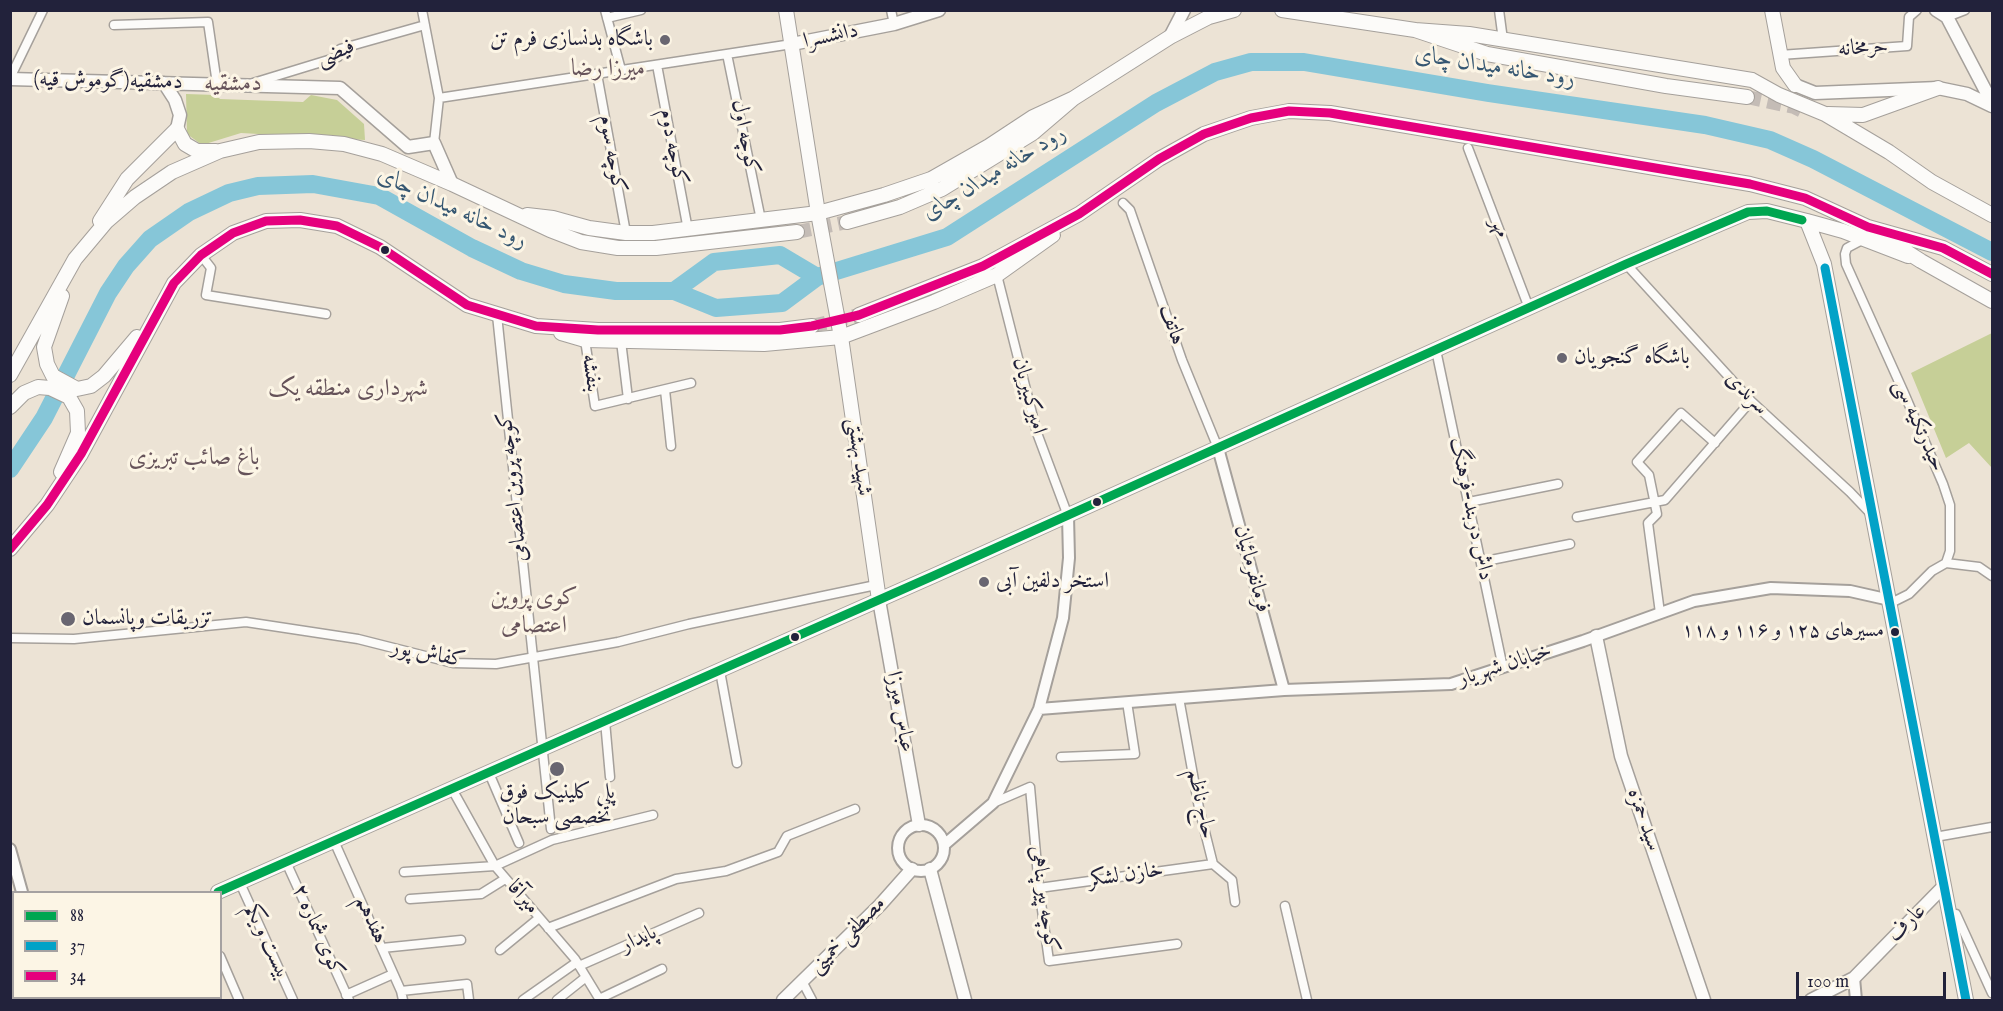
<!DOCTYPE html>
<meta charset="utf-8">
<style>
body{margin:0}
#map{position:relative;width:2003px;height:1011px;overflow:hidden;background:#ece3d5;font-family:"IM FELL English",serif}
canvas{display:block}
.frame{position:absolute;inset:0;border:12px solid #22223b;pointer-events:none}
.legend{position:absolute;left:12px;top:891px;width:210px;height:108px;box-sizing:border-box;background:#fcf5e5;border:2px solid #a5a1a1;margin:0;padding:8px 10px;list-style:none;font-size:18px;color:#22223b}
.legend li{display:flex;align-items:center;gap:12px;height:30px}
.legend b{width:30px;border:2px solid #a5a1a1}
.scale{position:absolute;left:1796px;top:972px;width:150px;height:27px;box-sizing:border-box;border:3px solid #22223b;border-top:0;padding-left:8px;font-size:18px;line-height:21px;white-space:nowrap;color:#22223b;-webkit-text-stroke:4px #fcf5e5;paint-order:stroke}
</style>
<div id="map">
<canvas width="2003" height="1011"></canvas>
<div class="frame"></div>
<ul class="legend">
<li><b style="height:8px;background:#00a651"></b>88</li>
<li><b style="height:8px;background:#02a2c7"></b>37</li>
<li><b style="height:8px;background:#e5007d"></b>34</li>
</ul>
<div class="scale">100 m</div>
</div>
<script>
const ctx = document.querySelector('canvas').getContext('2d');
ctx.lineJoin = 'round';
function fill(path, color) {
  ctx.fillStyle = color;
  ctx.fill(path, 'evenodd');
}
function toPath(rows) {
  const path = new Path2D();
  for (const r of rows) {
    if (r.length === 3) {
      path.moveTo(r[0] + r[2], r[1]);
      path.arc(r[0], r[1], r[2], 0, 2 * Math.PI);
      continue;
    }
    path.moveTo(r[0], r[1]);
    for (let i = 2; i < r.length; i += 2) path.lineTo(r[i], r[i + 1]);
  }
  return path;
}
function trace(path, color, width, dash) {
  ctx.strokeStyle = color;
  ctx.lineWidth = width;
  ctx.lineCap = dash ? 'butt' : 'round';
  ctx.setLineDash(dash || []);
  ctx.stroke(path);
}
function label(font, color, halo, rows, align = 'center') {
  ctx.font = font + ' "IM FELL English",Amiri,serif';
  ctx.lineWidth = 6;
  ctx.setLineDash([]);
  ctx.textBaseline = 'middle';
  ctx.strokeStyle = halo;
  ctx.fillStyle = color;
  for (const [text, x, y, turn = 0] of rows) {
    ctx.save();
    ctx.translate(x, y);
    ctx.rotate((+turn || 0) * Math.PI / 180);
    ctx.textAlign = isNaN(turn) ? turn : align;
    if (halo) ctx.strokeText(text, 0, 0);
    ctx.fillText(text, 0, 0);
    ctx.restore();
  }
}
fill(toPath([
 [186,94,216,95,220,99,303,102,311,95,337,100,364,124,365,140,241,133,202,145,187,134],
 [1992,333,1992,468,1969,443,1946,458,1911,373]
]), '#c6cf97');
trace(toPath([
 [674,291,716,308,782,303,817,277],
 [10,469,44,418,108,293,126,266,150,239,189,212,229,193,258,186,313,184,379,196,472,248,521,271,564,284,616,291,674,291,714,262,780,255,817,277,947,237,1156,103,1215,72,1251,62,1304,62,1488,93,1705,125,1770,140,1813,159,1992,252]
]), '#86c6d8', 18);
trace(toPath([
 [1747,97,1794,107,1802,111],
 [797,232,847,222],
 [812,326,859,315]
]), '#c4bcb6', 14, [14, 7]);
const minor = toPath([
 [422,10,439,98,434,143],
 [605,10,621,70],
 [891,10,894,24],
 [1499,10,1503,40],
 [1947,17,1965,10],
 [607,18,641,10],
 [114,25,208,22,217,84],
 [727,54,761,220],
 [1780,55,1907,46,1909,17,1917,10],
 [657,65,688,230],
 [597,74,626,233],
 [10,78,43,10],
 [253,83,338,57,340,49,425,25],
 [439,98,792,44],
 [1468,148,1529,308],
 [1123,203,1130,210,1182,360,1218,448],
 [1864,239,1847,248,1845,254,1846,264,1904,393,1943,484,1950,505,1950,551,1946,563,1932,571,1909,594,1895,601,1890,600],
 [201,255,211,268,206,295,326,314],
 [1626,264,1751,401,1850,492,1871,514],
 [997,275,1037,433,1068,516],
 [497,315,551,829],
 [585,340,595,406,691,383],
 [621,341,628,399],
 [1436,350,1503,668],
 [665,390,671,446],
 [1469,502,1558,484],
 [1577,517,1665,500,1751,401],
 [1481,562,1570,544],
 [1946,563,1979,567,1992,576],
 [1660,613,1648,523,1657,514,1649,475,1637,462,1681,413,1715,443],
 [10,638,74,639,246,622,358,639,453,663,496,664,618,642,689,624,876,585],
 [720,671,737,763],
 [1179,698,1199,808,1213,864,1232,880,1235,902],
 [605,721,610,777],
 [1061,757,1135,754,1127,702],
 [489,773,519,843],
 [452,789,495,866,575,959,600,1000],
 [993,803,1030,787,1039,888,1049,961,1177,944],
 [1935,837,1992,827],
 [334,841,401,991,403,1000],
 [286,862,349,1000],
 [404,872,495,866,552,840,653,815],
 [240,883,293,1000],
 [1039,888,1213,864],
 [410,899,481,894,505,879],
 [1285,906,1307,1000],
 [1950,915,1956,914,1992,993],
 [548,928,676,879,726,871,778,852,787,836,855,809],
 [382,948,461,940],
 [500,950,539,918],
 [220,956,239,1000],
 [579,966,699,913],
 [802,981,812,1000],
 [401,991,467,984,469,1000],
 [346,995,393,974],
 [182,998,184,1000],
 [599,999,662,969],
 [151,1000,151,998],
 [523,1000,577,962],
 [557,1000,586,977]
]);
const tertiary = toPath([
 [1218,448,1284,690],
 [1039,709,1284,690,1451,684,1583,641,1694,601,1771,588,1850,591,1890,600],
 [921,848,23],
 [944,845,993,803,1039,709,1063,618,1069,558,1068,516],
 [10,849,22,892],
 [1854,978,1856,1000],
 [39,998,39,1000]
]);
const secondary = toPath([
 [1936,10,1947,17,1992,103],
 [1170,37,1184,10],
 [792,44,894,24,939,10],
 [10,79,340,88,408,147,434,143,452,184],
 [164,83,175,100,180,115,177,129],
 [1795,85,1815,93,1938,88,1967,94,1992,106],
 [879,600,919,825],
 [1596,636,1621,756,1704,1000],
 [930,869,965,1000],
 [783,1000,880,905,912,869],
 [1811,1000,1854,978,1944,886]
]);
const primary = toPath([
 [786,10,818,213,841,337,879,600],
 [1772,10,1783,68,1795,85],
 [1807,221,1824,264,1966,1000],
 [218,892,933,576,1626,264,1748,212,1767,211,1807,221,1843,231,1908,256],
 [10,982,14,981]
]);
const trunk = toPath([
 [1282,10,1415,30,1487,54,1666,86,1747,97],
 [1415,30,1469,34,1752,80,1779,95,1825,114,1889,152,1932,182,1992,215],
 [1828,114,1863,115,1938,88],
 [527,215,553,218,589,228,626,233,653,233,818,213,884,195,931,179,989,146,1033,117,1074,98],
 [100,221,127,179,177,129,185,144,197,151,216,151],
 [847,222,900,207,942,189,1033,133,1074,98,1170,37,1209,17,1234,10],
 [1880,235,1921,261,1992,301],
 [62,296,44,347,47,364,53,376,77,389,91,386,104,376,137,337],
 [859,315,983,266,1079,214,1159,159,1204,134,1251,118,1289,111,1330,113,1750,184,1805,198,1868,227,1943,248,1992,274],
 [561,333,585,340,764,344,841,337,934,302,997,275,1053,235],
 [10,375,75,259,106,222,135,197,172,172,220,151,259,142,309,141,344,144,382,154,452,184,550,230,581,242,618,248,656,248,797,232],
 [10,407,24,393,38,387,50,388,69,397,77,411,78,433,61,472],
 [10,549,47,505,81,454,174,283,201,255,233,233,266,221,300,220,337,226,380,247,467,305,536,326,598,330,780,330,812,326]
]);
trace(minor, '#a5a09b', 11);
trace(tertiary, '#a5a09b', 14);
trace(secondary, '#a5a09b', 15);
trace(primary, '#a5a09b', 16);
trace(trunk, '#a5a09b', 16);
trace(minor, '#fcfbf9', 8);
trace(tertiary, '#fcfbf9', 10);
trace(secondary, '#fcfbf9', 12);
trace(primary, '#fcfbf9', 14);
trace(trunk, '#fcfbf9', 14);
trace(toPath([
 [218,892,933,576,1626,264,1748,212,1767,211,1802,220]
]), '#00a651', 9);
trace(toPath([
 [1825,268,1966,1000]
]), '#02a2c7', 9);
trace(toPath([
 [10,549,47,505,81,454,174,283,201,255,233,233,266,221,300,220,337,226,380,247,467,305,536,326,598,330,780,330,812,326,859,315,983,266,1079,214,1159,159,1204,134,1251,118,1289,111,1330,113,1750,184,1805,198,1868,227,1943,248,1992,274]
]), '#e5007d', 9);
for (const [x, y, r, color] of [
 [665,40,6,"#696671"],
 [385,250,5,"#22223b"],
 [1562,358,6,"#696671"],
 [1097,502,5,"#22223b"],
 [984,582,6,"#696671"],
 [68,619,8,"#696671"],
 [1895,632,5,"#22223b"],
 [795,637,5,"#22223b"],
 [557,769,8,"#696671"]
]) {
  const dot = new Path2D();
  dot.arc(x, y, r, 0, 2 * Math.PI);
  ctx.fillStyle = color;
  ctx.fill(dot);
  trace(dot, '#fcf5e5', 2);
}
label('20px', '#22223b', '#fcf5e5', [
 ["مسیرهای ۱۲۵ و ۱۱۶ و ۱۱۸",1884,632]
], 'right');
label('22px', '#22223b', '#fcf5e5', [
 ["دانشسرا",831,37,-12],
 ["حرمخانه",1863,49,-4],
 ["فیضی",336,54,-23],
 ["دمشقیه(گوموش قیه)",108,82,1],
 ["کوچه اول",744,137,79],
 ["کوچه دوم",672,147,79],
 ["کوچه سوم",611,154,80],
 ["مهر",1499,228,69],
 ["هاتف",1171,325,72],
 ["بنفشه",590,373,82],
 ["سرندی",1746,394,46],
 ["امیرکبیریان",1028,396,75],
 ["حیدرتکیه سی",1918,426,66],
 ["شهید بهشتى",858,457,82],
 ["کوچه پروین اعتصامی",514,487,-96],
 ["داش دربند-فرهنگ",1470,509,78],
 ["فرمانفرمائیان",1251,569,75],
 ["کفاش پور",428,655,11],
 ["خیابان شهریار",1505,666,-18],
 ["عباس میرزا",899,712,80],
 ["حاج ناظم",1200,804,78],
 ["سید حمزه",1643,820,71],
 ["خازن لشکر",1126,876,-8],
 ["میرآقا",522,898,49],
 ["کوچه پیر پناهی",1043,899,82],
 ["هفدهم",370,920,66],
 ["عارف",1908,924,-46],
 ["کوی شماره ۲",317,931,66],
 ["مصطفی خمینی",848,936,-45],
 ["پایدار",639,940,-24],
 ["بیست و یکم",266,942,65]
]);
label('22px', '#22223b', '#fcf5e5', [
 ["باشگاه بدنسازی فرم تن",653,40,"right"],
 ["باشگاه گنجویان",1574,358],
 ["استخر دلفین آبی",996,582],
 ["تزریقات وپانسمان",82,619],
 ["پلی کلینیک فوق",557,793,"center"],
 ["تخصصی سبحان",557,818,"center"]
], 'left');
label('italic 24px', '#365772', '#fcf5e5', [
 ["رود خانه میدان چای",1495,68,9],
 ["رود خانه میدان چای",995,174,-31],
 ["رود خانه میدان چای",452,209,25]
]);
label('24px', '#66535a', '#fcf5e5', [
 ["میرزا رضا",608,70],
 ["دمشقیه",233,85],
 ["شهرداری منطقه یک",348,390],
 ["باغ صائب تبریزی",194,459],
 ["کوی پروین",534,599],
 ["اعتصامی",534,627]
]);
</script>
